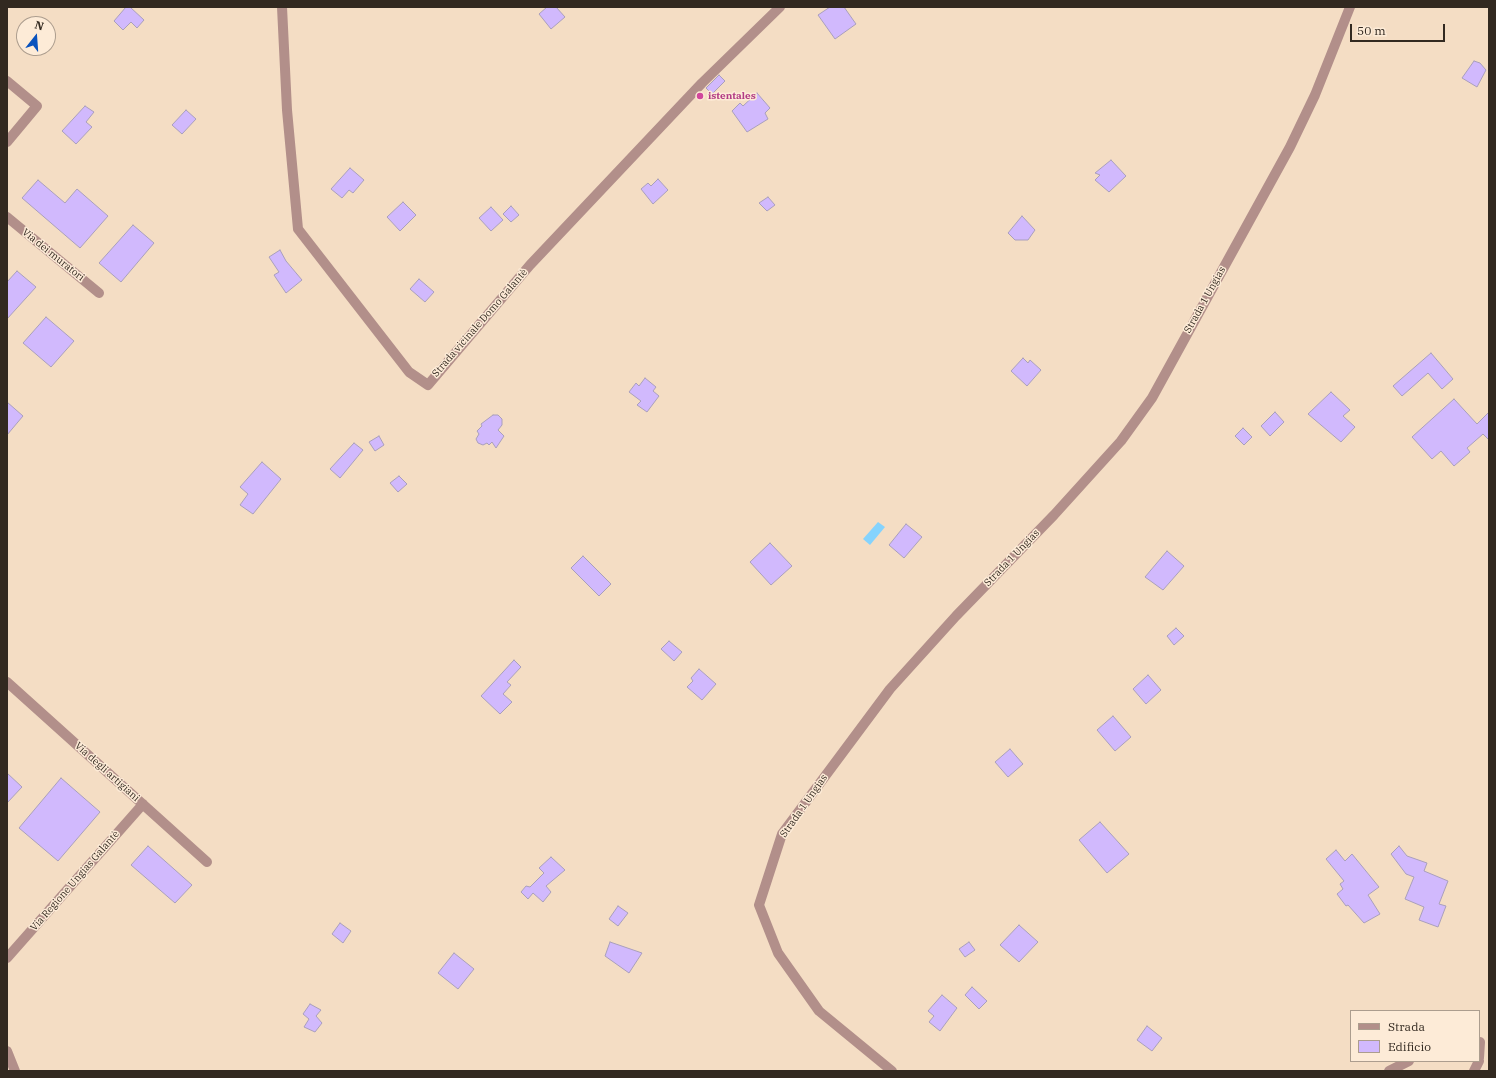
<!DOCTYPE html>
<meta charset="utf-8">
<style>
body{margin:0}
#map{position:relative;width:1496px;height:1078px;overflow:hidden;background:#f4ddc4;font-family:"IBM Plex Serif",serif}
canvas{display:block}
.frame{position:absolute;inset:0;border:8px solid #322920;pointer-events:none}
.legend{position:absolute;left:1350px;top:1010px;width:130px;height:52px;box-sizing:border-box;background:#fdebd7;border:1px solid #ac9d8e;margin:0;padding:5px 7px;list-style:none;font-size:12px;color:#322920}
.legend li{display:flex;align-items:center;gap:8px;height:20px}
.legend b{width:20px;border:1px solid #ac9d8e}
.north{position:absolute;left:16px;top:16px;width:40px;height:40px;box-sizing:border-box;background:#fdebd7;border:1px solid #ac9d8e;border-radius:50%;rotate:17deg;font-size:11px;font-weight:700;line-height:16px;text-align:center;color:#322920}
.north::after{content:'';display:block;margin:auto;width:14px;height:18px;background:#0952bd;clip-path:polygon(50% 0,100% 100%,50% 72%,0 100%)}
.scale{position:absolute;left:1350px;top:24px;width:95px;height:18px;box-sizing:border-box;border:2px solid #322920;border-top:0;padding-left:5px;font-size:12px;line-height:14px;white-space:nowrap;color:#322920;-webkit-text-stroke:3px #fdebd7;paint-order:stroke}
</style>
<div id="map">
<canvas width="1496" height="1078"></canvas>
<div class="frame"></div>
<ul class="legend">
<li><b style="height:5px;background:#b28f8a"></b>Strada</li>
<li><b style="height:11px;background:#d1b9fd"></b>Edificio</li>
</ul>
<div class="north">N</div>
<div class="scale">50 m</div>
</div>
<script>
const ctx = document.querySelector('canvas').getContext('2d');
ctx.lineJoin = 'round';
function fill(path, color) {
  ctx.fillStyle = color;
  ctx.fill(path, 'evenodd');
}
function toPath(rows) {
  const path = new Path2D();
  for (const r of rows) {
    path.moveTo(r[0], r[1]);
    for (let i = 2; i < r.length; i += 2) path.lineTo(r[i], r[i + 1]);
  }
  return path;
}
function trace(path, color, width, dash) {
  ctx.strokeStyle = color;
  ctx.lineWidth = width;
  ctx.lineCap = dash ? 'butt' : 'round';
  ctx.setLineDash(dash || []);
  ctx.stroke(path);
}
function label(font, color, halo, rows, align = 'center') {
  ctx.font = font + ' "IBM Plex Serif",serif';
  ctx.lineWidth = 3;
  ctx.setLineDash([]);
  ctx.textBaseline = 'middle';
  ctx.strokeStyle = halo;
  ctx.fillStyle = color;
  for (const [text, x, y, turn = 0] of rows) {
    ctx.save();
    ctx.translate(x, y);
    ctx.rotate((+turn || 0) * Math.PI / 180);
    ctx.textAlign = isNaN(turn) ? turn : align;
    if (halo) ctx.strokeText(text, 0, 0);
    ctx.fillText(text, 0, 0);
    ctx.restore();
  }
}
fill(toPath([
 [878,522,885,527,870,545,863,539]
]), '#85d3fd');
const building = toPath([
 [126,7,130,7,144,20,137,28,131,22,123,30,114,21,126,7],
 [547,7,556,7,565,17,551,29,539,14,547,7],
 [830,7,844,7,856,24,835,39,818,15,830,7],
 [1474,61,1480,63,1486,70,1477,87,1462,78,1474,61],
 [719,75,725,81,712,94,706,88,719,75],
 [757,93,770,108,765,113,768,119,747,132,732,111,740,103,743,106,757,93],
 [85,106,94,112,86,122,92,127,76,144,62,131,85,106],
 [186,110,196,119,182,134,172,125,186,110],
 [1111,160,1126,176,1109,192,1095,180,1100,175,1095,173,1111,160],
 [350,168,364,180,353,193,349,190,342,198,331,189,350,168],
 [658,179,668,190,653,204,641,189,648,183,651,186,658,179],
 [38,180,65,203,77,189,108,216,80,248,22,198,38,180],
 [768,197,775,205,767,211,759,203,768,197],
 [403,202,416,215,400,231,387,217,403,202],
 [511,206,519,215,511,222,503,214,511,206],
 [491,207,503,220,491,231,479,218,491,207],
 [1022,216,1035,230,1028,240,1015,240,1008,233,1022,216],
 [133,225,154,243,121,282,99,263,133,225],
 [280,250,286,261,302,280,286,293,274,275,279,272,269,257,280,250],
 [17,271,36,287,7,319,7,282,17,271],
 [419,279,434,292,425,302,410,289,419,279],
 [46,317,74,341,51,367,23,343,46,317],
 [1431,353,1453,379,1442,389,1428,373,1402,396,1393,386,1431,353],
 [1023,358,1028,363,1030,360,1041,370,1027,386,1011,371,1023,358],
 [645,378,656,387,653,391,659,396,647,412,637,405,641,401,629,392,636,383,639,386,645,378],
 [1331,392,1350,410,1343,416,1355,427,1341,442,1308,414,1331,392],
 [1454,399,1477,424,1489,412,1489,440,1483,434,1467,448,1470,452,1454,466,1441,451,1432,459,1412,437,1454,399],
 [7,402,23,416,7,435,7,402],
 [1275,412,1284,422,1270,436,1261,426,1275,412],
 [493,415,498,415,502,419,502,425,498,430,504,436,496,448,492,442,489,445,487,443,483,445,478,443,476,439,479,434,477,431,482,426,481,424,493,415],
 [1243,428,1252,437,1244,445,1235,436,1243,428],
 [379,436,384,445,375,451,369,442,379,436],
 [354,443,363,450,340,478,330,469,354,443],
 [262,462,281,479,253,514,240,505,248,494,240,487,262,462],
 [399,476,407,484,398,492,390,483,399,476],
 [906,524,922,537,904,558,889,545,906,524],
 [770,543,792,566,771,585,750,562,770,543],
 [1167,551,1184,566,1163,590,1145,577,1167,551],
 [583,556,611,584,599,596,571,568,583,556],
 [1176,628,1184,636,1174,645,1167,636,1176,628],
 [669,641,682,652,674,661,661,649,669,641],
 [514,660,521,667,507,682,511,685,503,694,512,702,500,714,481,696,514,660],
 [699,669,716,684,702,700,687,687,693,681,691,678,699,669],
 [1148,675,1161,690,1146,704,1133,689,1148,675],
 [1113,716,1131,737,1115,751,1097,730,1113,716],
 [1010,749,1023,764,1008,777,995,762,1010,749],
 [7,773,22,787,7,803,7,773],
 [61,778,100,812,58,861,19,828,61,778],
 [1100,822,1129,854,1107,873,1079,840,1100,822],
 [148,846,192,885,175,903,131,865,148,846],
 [1399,846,1407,856,1427,863,1424,871,1448,881,1439,904,1446,906,1438,927,1419,920,1424,907,1405,899,1414,877,1406,874,1391,854,1399,846],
 [1336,850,1345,861,1352,854,1379,887,1368,895,1380,914,1364,923,1348,905,1346,906,1337,894,1343,889,1340,884,1344,881,1326,859,1336,850],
 [551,857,565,870,546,886,551,892,543,902,533,893,528,899,521,892,526,886,530,887,544,873,539,868,551,857],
 [618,906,628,913,618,926,609,919,618,906],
 [340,923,351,931,343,943,332,934,340,923],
 [1019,925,1038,942,1019,962,1000,945,1019,925],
 [610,942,642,953,629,973,605,956,610,942],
 [969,942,975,950,965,957,959,949,969,942],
 [454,953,474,969,458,989,438,973,454,953],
 [972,987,987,1001,979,1009,965,995,972,987],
 [942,995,957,1008,940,1031,929,1022,934,1016,928,1011,942,995],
 [310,1004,321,1010,316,1016,322,1023,315,1032,304,1027,309,1019,303,1014,310,1004],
 [1147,1026,1162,1038,1152,1051,1137,1040,1147,1026]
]);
fill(building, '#d1b9fd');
trace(building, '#a99fbb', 1);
trace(toPath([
 [282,7,287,110,298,229,409,372,428,385,530,265,702,83,780,7],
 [7,81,37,106,7,142],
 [7,217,99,293],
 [7,682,207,862],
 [7,958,143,804],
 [7,1051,15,1071],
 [1479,1058,1480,1042],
 [892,1071,819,1011,778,953,759,905,782,834,890,689,956,616,1054,515,1121,441,1152,398,1290,147,1315,95,1350,7],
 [1389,1071,1409,1061],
 [1474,1071,1479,1061]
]), '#b28f8a', 10);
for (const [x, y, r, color] of [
 [700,96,4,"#d1479c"]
]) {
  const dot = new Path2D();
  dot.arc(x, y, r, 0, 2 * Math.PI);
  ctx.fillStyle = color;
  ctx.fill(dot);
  trace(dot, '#fdebd7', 1.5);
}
label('bold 10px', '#b23c85', '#fdebd7', [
 ["istentales",708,96]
], 'left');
label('10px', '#322920', '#fdebd7', [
 ["Via dei muratori",53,255,39],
 ["Strada 1 Ungias",1205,300,-61],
 ["Strada vicinale Domo Galantè",480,323,-49],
 ["Strada 1 Ungias",1012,558,-46],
 ["Via degli artigiani",107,772,42],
 ["Strada 1 Ungias",804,806,-55],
 ["Via Regione Ungias Galantè",75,881,-49]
]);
</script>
